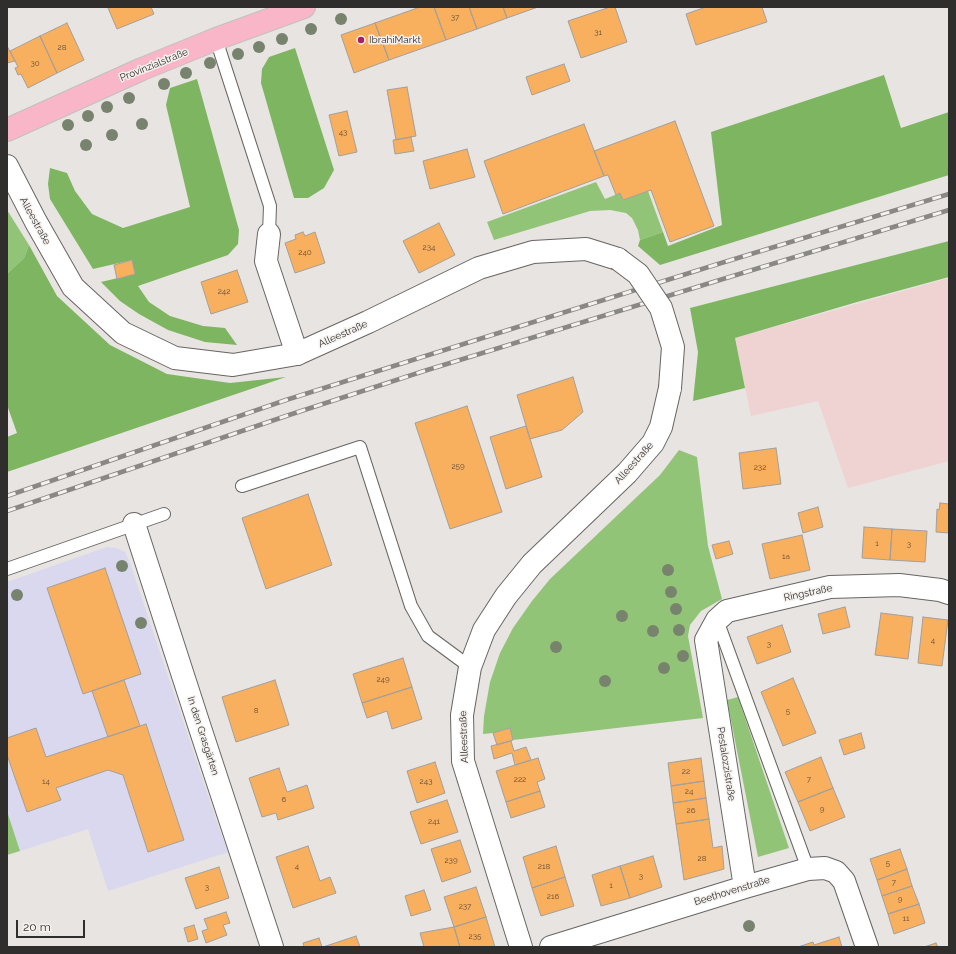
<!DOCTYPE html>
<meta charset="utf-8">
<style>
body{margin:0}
#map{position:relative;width:956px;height:954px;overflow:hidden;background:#e7e4e1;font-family:Raleway,sans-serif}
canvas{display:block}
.frame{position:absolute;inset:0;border:8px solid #2f2e2d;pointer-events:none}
.scale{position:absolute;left:16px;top:920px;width:69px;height:18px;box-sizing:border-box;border:2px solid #2f2e2d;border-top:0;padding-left:5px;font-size:12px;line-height:14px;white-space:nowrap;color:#2f2e2d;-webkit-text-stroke:3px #f4f1ee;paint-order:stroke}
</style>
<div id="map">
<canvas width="956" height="954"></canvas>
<div class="frame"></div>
<div class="scale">20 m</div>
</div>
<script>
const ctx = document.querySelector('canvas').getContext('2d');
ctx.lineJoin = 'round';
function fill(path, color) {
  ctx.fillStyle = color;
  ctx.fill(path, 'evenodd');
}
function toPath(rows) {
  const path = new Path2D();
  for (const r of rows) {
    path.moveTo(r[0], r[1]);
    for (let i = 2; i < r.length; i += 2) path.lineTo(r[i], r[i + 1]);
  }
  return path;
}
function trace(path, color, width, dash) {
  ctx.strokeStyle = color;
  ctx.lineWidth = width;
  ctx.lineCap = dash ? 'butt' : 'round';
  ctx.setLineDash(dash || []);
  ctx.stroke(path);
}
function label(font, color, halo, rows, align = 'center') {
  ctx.font = font + ' Raleway,sans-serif';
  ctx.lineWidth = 3;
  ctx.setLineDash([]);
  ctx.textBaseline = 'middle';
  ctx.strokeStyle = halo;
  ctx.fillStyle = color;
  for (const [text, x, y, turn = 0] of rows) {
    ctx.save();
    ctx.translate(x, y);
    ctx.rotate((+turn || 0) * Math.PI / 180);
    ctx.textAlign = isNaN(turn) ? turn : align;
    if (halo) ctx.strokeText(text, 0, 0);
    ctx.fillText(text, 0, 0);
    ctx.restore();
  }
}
fill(toPath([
 [949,278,949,461,848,488,818,401,751,416,735,338]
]), '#eed3d2');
fill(toPath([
 [107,547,116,548,125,552,129,560,216,819,228,852,108,891,88,829,20,851,7,811,7,582]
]), '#dad8ee');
fill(toPath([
 [596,182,605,199,620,193,623,200,648,191,663,232,640,240,638,230,632,218,626,213,610,210,590,211,494,240,487,222],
 [7,210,29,245,24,258,7,274],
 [679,450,697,457,708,546,722,599,701,611,690,625,688,636,703,718,513,740,510,728,493,733,483,734,484,716,490,682,500,653,513,628,532,601,550,579,660,475],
 [738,697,789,848,758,857,727,700],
 [7,811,20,851,7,855]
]), '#92c477');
fill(toPath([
 [295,48,334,170,324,188,308,198,294,198,261,83,262,69,269,57],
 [884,75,901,128,949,112,949,175,660,265,638,246,640,240,663,232,668,246,722,225,711,132],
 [197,79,239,230,238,244,228,255,138,286,149,302,170,316,203,326,225,328,237,345,205,342,168,330,139,314,120,301,101,282,135,274,132,260,93,269,50,199,48,184,50,168,67,173,75,191,92,214,123,228,190,207,166,105,170,88],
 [949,241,949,277,857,302,735,338,745,388,693,401,698,352,690,308],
 [29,245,57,296,110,345,167,374,230,383,286,377,7,472,7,437,17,433,7,405,7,274,24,258]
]), '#7eb560');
const building = toPath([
 [109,7,151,7,154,14,117,29,108,8,109,7],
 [420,7,434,7,446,40,389,60,375,23,420,7],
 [434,7,469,7,477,29,446,40,434,7],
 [469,7,503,7,507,18,477,29,469,7],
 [503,7,538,7,507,18,503,7],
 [610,7,615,7,627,42,581,58,568,21,610,7],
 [706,7,762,7,767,22,696,45,686,14,706,7],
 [67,23,84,60,57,73,40,36,67,23],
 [375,23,389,60,354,73,341,35,375,23],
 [40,36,57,73,28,88,21,74,18,75,15,68,18,67,10,51,40,36],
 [7,46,15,61,7,63,7,46],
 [564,64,570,81,532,95,526,77,564,64],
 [407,87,416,136,396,140,387,90,407,87],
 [347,111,357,152,339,156,329,115,347,111],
 [675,121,714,226,670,242,651,190,623,200,620,193,616,195,608,175,604,176,594,151,675,121],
 [584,124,604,176,503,214,484,161,584,124],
 [411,137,414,151,395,154,393,140,411,137],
 [467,149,475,177,430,189,423,161,467,149],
 [439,223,455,255,419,273,403,241,439,223],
 [303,232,305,236,315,232,325,263,295,273,285,243,296,239,295,235,303,232],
 [132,260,135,274,117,279,114,265,132,260],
 [237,270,248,302,211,314,201,282,237,270],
 [573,377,583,412,562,430,530,439,517,395,573,377],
 [467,406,502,512,450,529,415,423,467,406],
 [526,426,542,477,506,489,490,437,526,426],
 [776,448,781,484,743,489,739,453,776,448],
 [308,494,332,565,266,589,242,518,308,494],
 [940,503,949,504,949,533,936,532,937,509,939,510,940,503],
 [818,507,823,527,803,533,798,513,818,507],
 [864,527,892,529,890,560,862,558,864,527],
 [892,529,927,531,925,562,890,560,892,529],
 [802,535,810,570,770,579,762,544,802,535],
 [729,541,733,554,716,559,712,545,729,541],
 [105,568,141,674,83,694,47,588,105,568],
 [845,607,850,627,823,634,818,614,845,607],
 [881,613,913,617,908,659,875,655,881,613],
 [923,617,948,620,942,666,918,663,923,617],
 [782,625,791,652,757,664,747,637,782,625],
 [403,658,412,687,362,703,353,674,403,658],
 [793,678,816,733,783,746,761,692,793,678],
 [124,680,140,726,108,737,92,691,124,680],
 [275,680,289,725,236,742,222,697,275,680],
 [412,687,422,719,392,729,387,711,367,718,362,703,412,687],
 [146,724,184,840,148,852,123,775,108,770,56,788,61,800,27,812,7,755,7,738,36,728,46,757,146,724],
 [510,728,513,740,497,745,493,733,510,728],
 [861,733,865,748,844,755,839,740,861,733],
 [511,741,514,751,526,747,531,760,515,765,512,753,494,759,491,746,511,741],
 [821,757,833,788,798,802,785,772,821,757],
 [538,758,545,779,537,782,540,791,506,802,496,771,538,758],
 [701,758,704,781,671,786,668,763,701,758],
 [435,762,445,793,417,803,407,771,435,762],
 [279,768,287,792,307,785,314,808,278,820,276,813,262,817,249,778,279,768],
 [704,781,706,798,673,803,671,786,704,781],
 [833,788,845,817,810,831,798,802,833,788],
 [540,791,545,807,511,818,506,802,540,791],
 [706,798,709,819,676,824,673,803,706,798],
 [447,800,458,832,421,844,410,812,447,800],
 [709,819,713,848,722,846,724,869,684,880,676,824,709,819],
 [460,840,471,872,442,882,431,849,460,840],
 [308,846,320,881,330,877,336,893,293,908,276,857,308,846],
 [556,846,565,877,532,888,523,857,556,846],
 [900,849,907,869,877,880,870,859,900,849],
 [653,856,662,887,630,898,620,866,653,856],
 [620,866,630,898,601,906,592,875,620,866],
 [219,867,229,898,196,909,185,878,219,867],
 [907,869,912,886,882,896,877,880,907,869],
 [565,877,574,906,541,916,532,888,565,877],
 [912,886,919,904,888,914,882,896,912,886],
 [476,887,486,917,454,927,444,897,476,887],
 [424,890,431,910,411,916,405,896,424,890],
 [919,904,925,923,894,934,888,914,919,904],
 [226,912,230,923,223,925,227,935,206,943,202,931,208,929,204,919,226,912],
 [486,917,495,947,460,947,454,927,486,917],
 [194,925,198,939,188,942,184,928,194,925],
 [454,927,460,947,424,947,420,933,454,927],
 [356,936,360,947,323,947,356,936],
 [839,937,842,947,798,947,813,942,814,945,839,937],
 [319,938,322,947,304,947,303,943,319,938],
 [936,943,938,947,924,947,936,943]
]);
fill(building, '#f8af5e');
trace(building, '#a29f9c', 1);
const service = toPath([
 [216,39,270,206,269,234],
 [242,486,360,447,411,606,428,636,470,667],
 [7,569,164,514],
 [717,620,808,869]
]);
const minor = toPath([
 [269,234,266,261,297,354],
 [134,524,200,728,272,947],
 [745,887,706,640,717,620,727,611,830,587,899,585,940,590,949,593],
 [551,947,745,887,808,869,825,868,836,872,844,881,867,947]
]);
const tertiary = toPath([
 [7,166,36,222,73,287,123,333,175,358,233,365,297,354,368,322,479,268,533,252,586,249,618,259],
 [521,947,463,761,462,715,470,667,484,630,506,596,532,564,627,473,653,443,661,427,670,388]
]);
const primary = toPath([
 [7,130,142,69,216,39,304,7]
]);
trace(service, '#686562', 14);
trace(minor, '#686562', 24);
trace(tertiary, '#686562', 24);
trace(primary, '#c1c0c0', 24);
trace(service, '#fff', 12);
trace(minor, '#fff', 22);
trace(tertiary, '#fff', 22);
trace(primary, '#f8b6c8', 22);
const rail = toPath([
 [7,496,286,400,419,358,718,264,949,194],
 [7,511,289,415,424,371,723,279,949,210]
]);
trace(rail, '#8a8886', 4.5);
trace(rail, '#f4f1ee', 3, [9]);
const tertiaryBridge = toPath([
 [618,259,638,274,661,308,673,347,670,388]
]);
trace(tertiaryBridge, '#686562', 24, []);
trace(tertiaryBridge, '#fff', 22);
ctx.fillStyle = '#78836e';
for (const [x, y] of [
 [341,19],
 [311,29],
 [282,39],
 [259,47],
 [238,54],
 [210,63],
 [186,73],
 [164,84],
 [129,98],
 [107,107],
 [88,116],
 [142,124],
 [68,125],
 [112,135],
 [86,145],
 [122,566],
 [668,570],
 [671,592],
 [17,595],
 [676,609],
 [622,616],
 [141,623],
 [679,630],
 [653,631],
 [556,647],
 [683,656],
 [664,668],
 [605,681],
 [749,926]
]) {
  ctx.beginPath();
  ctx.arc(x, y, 6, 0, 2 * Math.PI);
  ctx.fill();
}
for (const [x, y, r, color] of [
 [361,40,4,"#a81f64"]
]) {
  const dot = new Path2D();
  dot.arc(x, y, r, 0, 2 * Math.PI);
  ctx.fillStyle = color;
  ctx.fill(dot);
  trace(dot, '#f4f1ee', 1.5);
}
label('8px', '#614e39', null, [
 ["37",455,18],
 ["31",598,33],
 ["28",62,48],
 ["30",35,64],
 ["43",343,133],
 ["234",429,248],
 ["240",305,253],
 ["242",224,292],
 ["259",458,467],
 ["232",760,468],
 ["1",877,544],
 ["3",909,545],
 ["1a",786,557],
 ["4",933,641],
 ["3",769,645],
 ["249",383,680],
 ["8",256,711],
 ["5",788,712],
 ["22",686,772],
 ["222",520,780],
 ["7",809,780],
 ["14",46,782],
 ["243",426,782],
 ["24",689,792],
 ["6",284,800],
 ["9",822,810],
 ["26",691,811],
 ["241",434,822],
 ["28",702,859],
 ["239",451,861],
 ["5",888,864],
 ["4",297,867],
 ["218",544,867],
 ["3",641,877],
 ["7",894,883],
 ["1",611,886],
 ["3",207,888],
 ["216",553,897],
 ["9",900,900],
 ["237",465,907],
 ["11",906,919],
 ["235",475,937]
]);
label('10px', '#2f2e2d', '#f4f1ee', [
 ["IbrahiMarkt",369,40]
], 'left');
label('10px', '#2f2e2d', '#f4f1ee', [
 ["Provinzialstraße",154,65,-22],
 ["Alleestraße",35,221,61],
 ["Alleestraße",343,334,-24],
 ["Alleestraße",634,463,-48],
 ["Ringstraße",808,593,-12],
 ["In den Grasgärten",203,736,72],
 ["Alleestraße",464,737,-92],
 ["Pestalozzistraße",726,764,81],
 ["Beethovenstraße",732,891,-17]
]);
</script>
